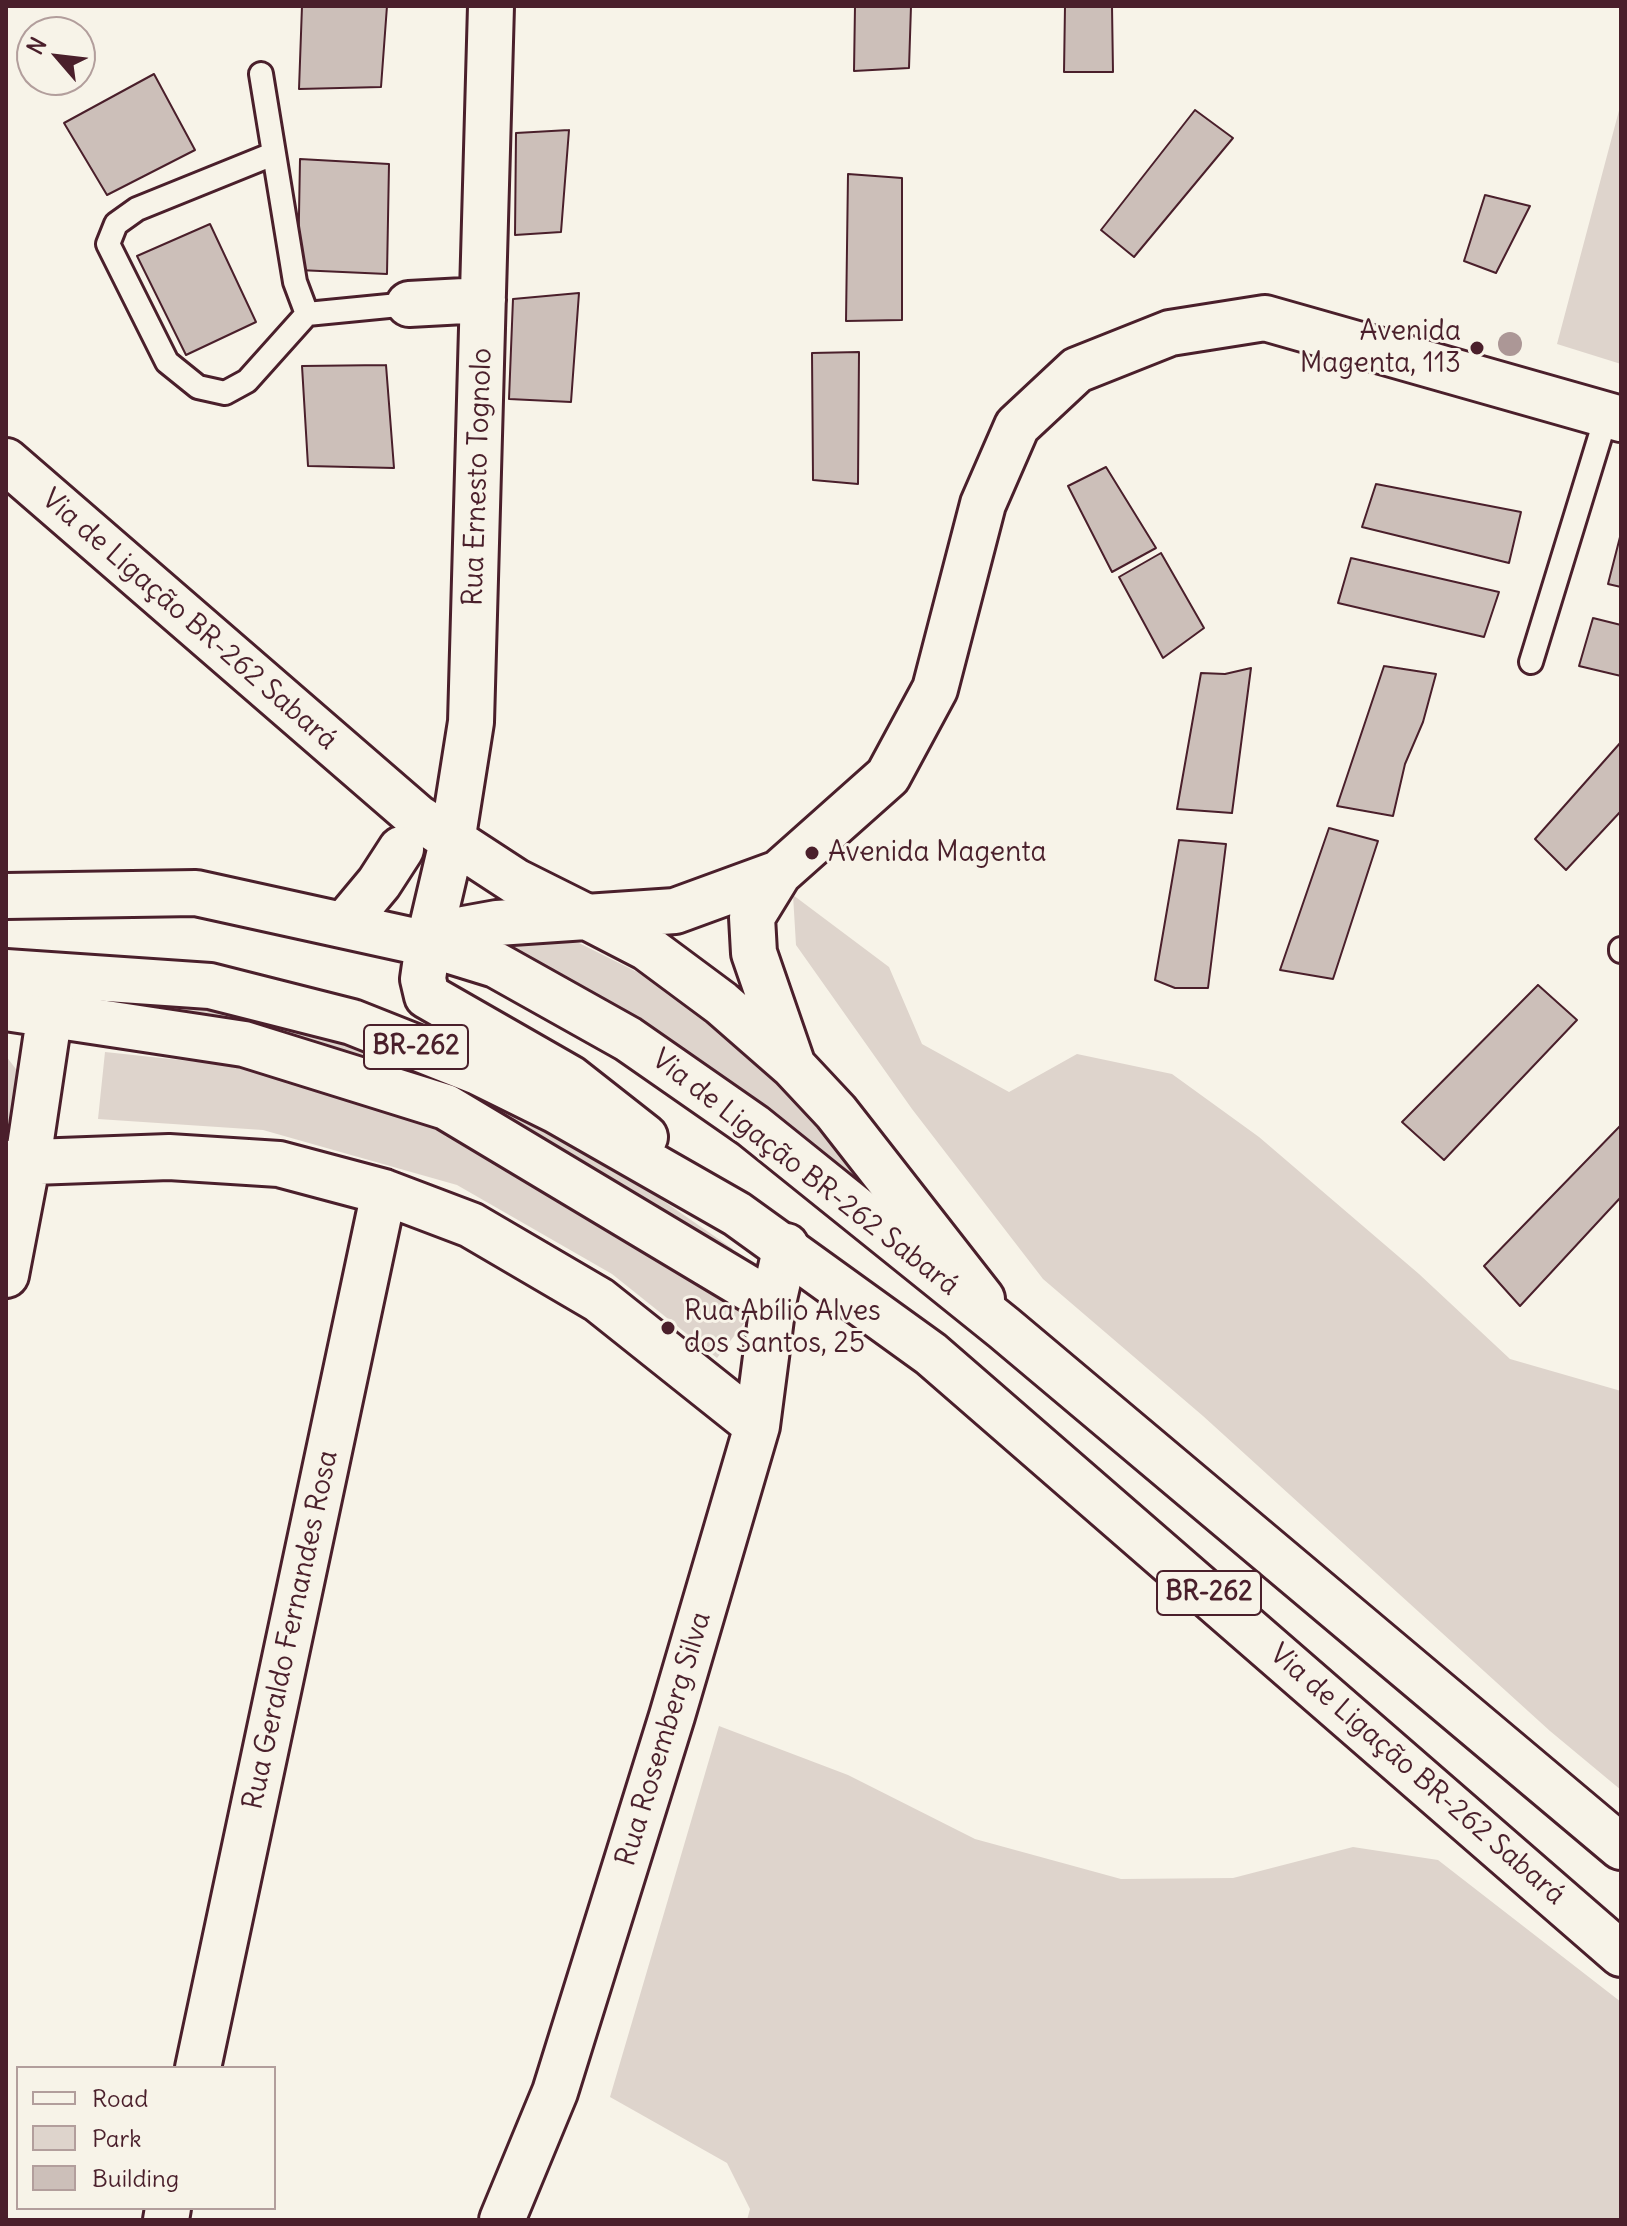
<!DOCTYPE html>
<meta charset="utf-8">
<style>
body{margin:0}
#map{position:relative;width:1627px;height:2226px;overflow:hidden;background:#f7f3e8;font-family:Delius,sans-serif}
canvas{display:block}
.frame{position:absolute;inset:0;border:8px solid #4a1f2b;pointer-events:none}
.legend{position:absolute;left:16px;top:2066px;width:260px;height:144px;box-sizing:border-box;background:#f7f3e8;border:2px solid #b29e9c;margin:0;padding:10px 14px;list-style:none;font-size:24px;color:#4a1f2b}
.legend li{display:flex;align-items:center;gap:16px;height:40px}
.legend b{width:40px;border:2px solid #b29e9c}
.north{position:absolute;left:16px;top:16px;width:80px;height:80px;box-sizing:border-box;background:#f7f3e8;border:2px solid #b29e9c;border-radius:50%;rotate:298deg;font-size:22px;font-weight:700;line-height:32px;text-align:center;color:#4a1f2b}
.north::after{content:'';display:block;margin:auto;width:28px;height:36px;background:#4a1f2b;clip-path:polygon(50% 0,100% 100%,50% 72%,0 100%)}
</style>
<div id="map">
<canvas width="1627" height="2226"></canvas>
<div class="frame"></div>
<ul class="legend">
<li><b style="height:10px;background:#f7f3e8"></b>Road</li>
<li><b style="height:22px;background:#ded4cc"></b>Park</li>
<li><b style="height:22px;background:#ccbfb9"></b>Building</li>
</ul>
<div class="north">N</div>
</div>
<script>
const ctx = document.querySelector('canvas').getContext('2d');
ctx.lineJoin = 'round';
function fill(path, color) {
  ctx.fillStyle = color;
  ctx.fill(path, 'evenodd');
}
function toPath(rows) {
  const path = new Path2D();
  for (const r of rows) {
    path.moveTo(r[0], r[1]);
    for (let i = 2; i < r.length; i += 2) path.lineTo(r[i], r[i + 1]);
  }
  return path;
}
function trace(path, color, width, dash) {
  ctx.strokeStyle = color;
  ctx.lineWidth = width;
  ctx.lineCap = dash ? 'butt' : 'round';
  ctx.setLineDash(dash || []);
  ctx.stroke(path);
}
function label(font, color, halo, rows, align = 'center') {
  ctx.font = font + ' Delius,sans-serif';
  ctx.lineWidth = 6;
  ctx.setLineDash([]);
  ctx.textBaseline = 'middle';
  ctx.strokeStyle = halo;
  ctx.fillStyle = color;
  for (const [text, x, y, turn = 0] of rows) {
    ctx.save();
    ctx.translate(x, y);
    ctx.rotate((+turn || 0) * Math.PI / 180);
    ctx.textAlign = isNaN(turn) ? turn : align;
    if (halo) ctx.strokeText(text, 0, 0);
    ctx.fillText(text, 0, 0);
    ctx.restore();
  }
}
fill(toPath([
 [1621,103,1621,364,1557,344],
 [793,895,889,967,922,1044,1009,1092,1077,1054,1172,1074,1259,1137,1419,1274,1510,1359,1621,1391,1621,1790,1550,1731,1203,1416,1043,1279,912,1109,796,945],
 [494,932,579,943,667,987,782,1084,863,1186,474,946],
 [122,997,250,1009,371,1048,502,1102,620,1171,733,1249,724,1254,492,1115,53,998],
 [105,1052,246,1067,440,1123,752,1313,717,1358,612,1274,457,1185,263,1130,98,1119],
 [6,1056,28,1085,6,1126],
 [719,1726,848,1775,975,1839,1121,1879,1233,1878,1353,1847,1438,1860,1621,2002,1621,2220,747,2220,750,2209,727,2163,610,2097]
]), '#ded4cc');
const building = toPath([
 [302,6,387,6,381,87,299,89,302,6],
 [855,6,911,6,909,68,854,71,855,6],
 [1065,6,1112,6,1113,72,1064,72,1065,6],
 [154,74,195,150,107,195,64,123,154,74],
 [1195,110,1233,138,1134,257,1101,230,1195,110],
 [569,130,561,232,515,235,516,133,569,130],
 [300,159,389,164,387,274,298,270,300,159],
 [848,174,902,178,902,320,846,321,848,174],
 [1485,195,1530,206,1496,273,1464,261,1485,195],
 [210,224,256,322,186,355,137,256,210,224],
 [579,293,571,402,509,399,513,299,579,293],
 [859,352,858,484,813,480,812,353,859,352],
 [386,365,394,468,308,466,302,366,386,365],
 [1106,467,1156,548,1112,572,1068,486,1106,467],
 [1376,484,1521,512,1509,563,1362,527,1376,484],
 [1620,537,1621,537,1621,587,1608,584,1620,537],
 [1161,553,1204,628,1163,658,1119,577,1161,553],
 [1351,558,1499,592,1484,637,1338,603,1351,558],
 [1593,618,1621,625,1621,676,1579,666,1593,618],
 [1384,666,1436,674,1423,722,1405,764,1393,816,1337,806,1384,666],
 [1251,668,1232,813,1177,809,1201,673,1225,674,1251,668],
 [1621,742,1621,811,1566,870,1535,839,1621,742],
 [1329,828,1378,841,1333,979,1280,970,1329,828],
 [1179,840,1226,844,1208,988,1175,988,1155,980,1179,840],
 [1538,985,1577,1020,1444,1160,1402,1122,1538,985],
 [1621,1125,1621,1197,1520,1306,1484,1266,1621,1125]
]);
fill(building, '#ccbfb9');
trace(building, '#4a1f2b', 2);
const lane = toPath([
 [261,74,295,282,307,314,409,304],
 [273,154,137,209,116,224,108,244,167,362,198,387,225,393,247,381,307,314],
 [1531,662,1607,414],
 [1621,949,1621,951]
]);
const street = toPath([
 [409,304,483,300],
 [6,461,417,817,515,881,589,918],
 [428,944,452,842,471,722,491,6],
 [6,1008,244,1044,446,1107,773,1303],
 [6,1163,169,1157,279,1164,384,1192,471,1225,599,1300,757,1426],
 [6,1275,28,1160,50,1012],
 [198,2068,384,1192],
 [166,2220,168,2208],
 [502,2220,555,2092,672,1716,757,1426,773,1303,786,1246]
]);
const secondary = toPath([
 [589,918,647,948,721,1003,793,1066,836,1112,982,1299],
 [428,944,464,929,497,923,675,911,779,873],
 [793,1066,754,953,752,917,779,873,888,776,935,689,983,504,1017,426,1077,370,1170,333,1265,318,1621,419]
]);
const highway = toPath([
 [6,896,196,893,428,944,496,965,628,1039,753,1126,1004,1328,1621,1847],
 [344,925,379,883,401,849],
 [428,944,423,979,427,996,570,1078,645,1137],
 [6,972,210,986,352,1022,478,1072,555,1110,737,1214,931,1354,1621,1954]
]);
trace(lane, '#4a1f2b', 28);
trace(street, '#4a1f2b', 50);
trace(secondary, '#4a1f2b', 50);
trace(highway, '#4a1f2b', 50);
trace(lane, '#f7f3e8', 22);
trace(street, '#f7f3e8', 44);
trace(secondary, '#f7f3e8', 44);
trace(highway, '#f7f3e8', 44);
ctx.fillStyle = '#ac9796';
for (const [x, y] of [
 [1510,344]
]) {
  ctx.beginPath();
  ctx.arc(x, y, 12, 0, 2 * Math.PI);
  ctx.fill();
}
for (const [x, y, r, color] of [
 [1477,348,8,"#4a1f2b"],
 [812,853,8,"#4a1f2b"],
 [668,1328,8,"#4a1f2b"]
]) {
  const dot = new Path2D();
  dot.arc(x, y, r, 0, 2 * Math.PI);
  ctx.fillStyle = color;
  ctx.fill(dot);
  trace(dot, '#f7f3e8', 3);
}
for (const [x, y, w] of [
 [416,1047,104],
 [1209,1593,104]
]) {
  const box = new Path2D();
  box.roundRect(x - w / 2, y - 22, w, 44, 6);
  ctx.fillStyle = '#f7f3e8';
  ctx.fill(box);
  trace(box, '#4a1f2b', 2);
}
label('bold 26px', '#4a1f2b', null, [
 ["BR-262",416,1047],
 ["BR-262",1209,1593]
]);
label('28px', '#4a1f2b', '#f7f3e8', [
 ["Avenida",1461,332,"right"],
 ["Magenta, 113",1461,364,"right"],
 ["Avenida Magenta",828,853],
 ["Rua Abílio Alves",684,1312],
 ["dos Santos, 25",684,1344]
], 'left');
label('28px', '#4a1f2b', '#f7f3e8', [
 ["Rua Ernesto Tognolo",478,477,-88],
 ["Via de Ligação BR-262 Sabará",189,620,41],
 ["Via de Ligação BR-262 Sabará",805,1173,38],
 ["Rua Geraldo Fernandes Rosa",291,1630,-78],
 ["Rua Rosemberg Silva",664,1739,-73],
 ["Via de Ligação BR-262 Sabará",1417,1775,41]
]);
</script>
